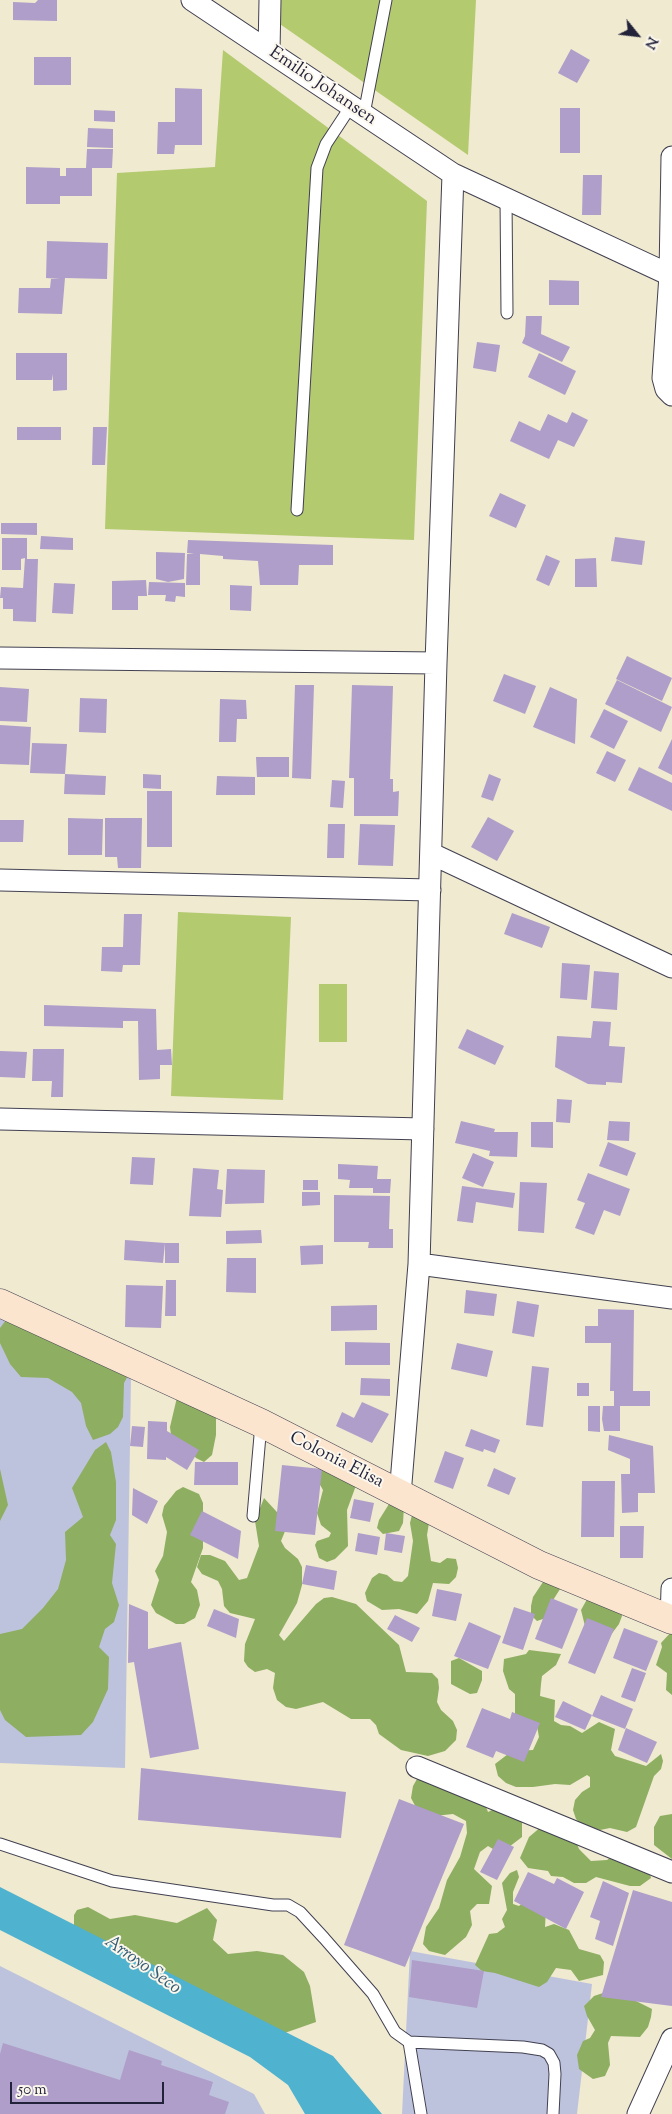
<!DOCTYPE html>
<style>
body{margin:0}
#map{position:relative;width:672px;height:2114px;overflow:hidden;background:#f0ead0;font-family:"Sorts Mill Goudy",serif}
canvas{display:block}
.north{position:absolute;left:612px;top:10px;width:50px;height:50px;-webkit-text-stroke:4px #fbf7ec;paint-order:stroke;rotate:119deg;font-size:14px;font-weight:700;line-height:20px;text-align:center;color:#22223b}
.north::after{content:'';display:block;margin:auto;width:18px;height:22px;background:#22223b;clip-path:polygon(50% 0,100% 100%,50% 72%,0 100%)}
.scale{position:absolute;left:10px;top:2082px;width:154px;height:22px;box-sizing:border-box;border:2px solid #22223b;border-top:0;padding-left:6px;font-size:15px;line-height:18px;white-space:nowrap;color:#22223b;-webkit-text-stroke:4px #fbf7ec;paint-order:stroke}
</style>
<div id="map">
<canvas width="672" height="2114"></canvas>
<div class="north">N</div>
<div class="scale">50 m</div>
</div>
<script>
const ctx = document.querySelector('canvas').getContext('2d');
ctx.lineJoin = 'round';
function fill(path, color) {
  ctx.fillStyle = color;
  ctx.fill(path, 'evenodd');
}
function toPath(rows) {
  const path = new Path2D();
  for (const r of rows) {
    path.moveTo(r[0], r[1]);
    for (let i = 2; i < r.length; i += 2) path.lineTo(r[i], r[i + 1]);
  }
  return path;
}
function trace(path, color, width, dash) {
  ctx.strokeStyle = color;
  ctx.lineWidth = width;
  ctx.lineCap = dash ? 'butt' : 'round';
  ctx.setLineDash(dash || []);
  ctx.stroke(path);
}
function label(font, color, halo, rows, align = 'center') {
  ctx.font = font + ' "Sorts Mill Goudy",serif';
  ctx.lineWidth = 4;
  ctx.setLineDash([]);
  ctx.textBaseline = 'middle';
  ctx.strokeStyle = halo;
  ctx.fillStyle = color;
  for (const [text, x, y, turn = 0] of rows) {
    ctx.save();
    ctx.translate(x, y);
    ctx.rotate((+turn || 0) * Math.PI / 180);
    ctx.textAlign = isNaN(turn) ? turn : align;
    if (halo) ctx.strokeText(text, 0, 0);
    ctx.fillText(text, 0, 0);
    ctx.restore();
  }
}
fill(toPath([
 [0,1309,131,1377,125,1768,0,1763],
 [410,1951,592,1984,577,2114,402,2114],
 [0,1966,254,2094,265,2114,0,2114]
]), '#bec3dd');
fill(toPath([
 [279,0,476,0,468,155,277,22],
 [223,50,427,201,414,540,105,529,117,173,215,167],
 [178,912,291,917,283,1100,171,1096],
 [319,984,347,984,347,1042,319,1042]
]), '#b3ca6f');
fill(toPath([
 [9,1316,131,1370,124,1383,123,1417,118,1427,110,1434,93,1440,86,1426,81,1403,72,1392,48,1378,21,1377,10,1364,0,1343,0,1328],
 [178,1393,216,1416,216,1435,212,1455,204,1462,196,1458,185,1444,171,1435,170,1427],
 [106,1442,111,1452,116,1482,116,1520,110,1535,116,1544,112,1583,119,1605,114,1622,105,1629,99,1647,109,1657,108,1689,93,1722,81,1735,26,1737,5,1720,0,1710,0,1634,22,1629,43,1608,58,1589,66,1560,65,1532,83,1517,72,1488,95,1450],
 [320,1467,358,1480,347,1510,348,1546,335,1559,327,1562,319,1558,315,1545,317,1541,329,1537,331,1533,321,1525,317,1513,323,1490,319,1483,318,1470],
 [0,1469,8,1505,0,1521],
 [183,1487,199,1494,203,1503,203,1548,191,1582,197,1590,200,1605,195,1618,184,1624,176,1624,156,1613,151,1605,159,1580,155,1571,163,1556,167,1532,162,1515,164,1506,176,1491],
 [264,1498,288,1524,281,1541,285,1548,298,1559,302,1567,302,1585,297,1603,279,1635,284,1641,316,1604,324,1598,332,1597,356,1604,399,1645,406,1672,432,1673,438,1679,439,1688,437,1702,441,1710,453,1721,457,1730,456,1740,445,1751,428,1756,401,1750,379,1734,376,1725,370,1719,351,1719,323,1702,296,1709,286,1707,277,1700,273,1688,275,1673,267,1669,255,1672,248,1667,244,1661,245,1644,255,1619,230,1613,224,1606,222,1589,218,1581,202,1574,197,1567,201,1555,210,1555,225,1561,239,1580,247,1578,259,1546,255,1521],
 [396,1501,404,1506,403,1523,399,1531,383,1534,377,1528,379,1520,389,1504],
 [412,1515,430,1517,427,1535,431,1561,440,1563,447,1558,456,1559,458,1568,456,1577,449,1584,433,1583,428,1601,417,1614,399,1609,382,1610,367,1601,365,1593,372,1578,379,1573,387,1575,394,1581,402,1582,408,1576,413,1541,410,1523],
 [547,1576,562,1586,548,1608,546,1618,537,1621,531,1615,531,1606,533,1597],
 [590,1594,622,1607,622,1616,619,1624,610,1636,585,1626,581,1610],
 [672,1631,672,1695,666,1690,667,1673,656,1665,662,1647,661,1643],
 [529,1650,561,1654,556,1665,542,1676,541,1684,540,1696,555,1700,554,1721,561,1725,570,1726,582,1733,599,1722,615,1729,611,1750,615,1756,646,1766,661,1754,663,1761,661,1769,654,1776,636,1827,627,1832,610,1828,600,1830,580,1823,576,1819,573,1810,575,1800,582,1792,590,1787,590,1777,587,1775,570,1785,555,1784,533,1787,516,1787,506,1783,498,1776,495,1764,512,1751,533,1750,539,1737,537,1726,515,1717,515,1694,509,1689,503,1671,504,1659,526,1654],
 [459,1658,482,1671,482,1680,477,1693,470,1694,451,1684,451,1661],
 [421,1772,483,1799,488,1812,500,1806,522,1816,522,1837,505,1850,498,1852,488,1846,480,1852,474,1869,492,1886,489,1904,477,1904,470,1911,472,1925,466,1937,445,1955,429,1951,423,1944,426,1927,439,1908,447,1880,460,1857,467,1833,466,1821,453,1814,434,1816,419,1813,411,1798,413,1786],
 [672,1814,672,1859,654,1845,654,1827,660,1816],
 [542,1826,575,1839,579,1849,591,1861,607,1860,615,1854,649,1868,651,1878,640,1886,630,1886,596,1877,586,1883,574,1883,563,1877,551,1876,548,1871,528,1868,520,1858,529,1837],
 [517,1870,519,1877,513,1892,513,1904,519,1906,525,1900,546,1908,545,1927,554,1924,569,1930,579,1949,600,1955,604,1962,603,1975,579,1981,571,1970,556,1968,547,1982,539,1987,495,1973,482,1971,475,1965,489,1934,497,1933,505,1927,502,1919,507,1910,502,1883,510,1873],
 [88,1907,110,1919,135,1915,177,1923,207,1908,217,1920,213,1940,228,1954,257,1951,283,1955,304,1972,310,1986,316,2022,279,2035,74,1930,74,1915,77,1910],
 [609,1991,622,1994,652,2009,651,2017,648,2027,640,2037,611,2036,608,2043,610,2065,605,2076,593,2079,579,2069,577,2055,583,2041,590,2038,595,2030,587,2016,584,2006,594,1996]
]), '#8eae62');
fill(toPath([
 [0,1887,333,2056,382,2114,305,2114,288,2085,250,2057,0,1930]
]), '#4fb2ce');
fill(toPath([
 [38,0,57,0,57,21,13,20,13,2,35,3],
 [571,49,590,60,577,83,558,73],
 [34,57,71,57,71,85,34,85],
 [175,88,202,89,202,145,175,145,174,154,157,154,158,122,175,122],
 [560,108,580,108,580,153,560,153],
 [94,110,115,111,115,122,94,121],
 [88,128,113,129,113,148,87,147],
 [87,149,113,149,112,168,92,168,92,196,60,196,60,204,26,204,26,167,60,168,60,176,66,176,66,168,86,168],
 [583,175,602,175,601,215,582,215],
 [47,241,108,243,107,279,65,278,62,314,18,313,19,288,50,288,51,279,60,279,46,278],
 [549,280,579,281,579,305,549,305],
 [526,316,542,316,541,334,570,347,562,362,522,343,525,336],
 [477,342,500,345,496,372,473,368],
 [16,353,67,353,67,390,53,391,53,374,52,380,16,380],
 [539,353,576,371,565,395,528,377],
 [572,412,588,420,583,430,574,447,558,440,549,459,510,441,519,421,540,431,548,414,567,423],
 [17,427,61,427,61,440,17,440],
 [93,427,107,427,105,465,92,465],
 [500,493,526,505,516,528,489,516],
 [1,523,37,523,37,535,1,534],
 [41,536,73,538,73,550,40,549],
 [615,537,645,541,642,565,611,561],
 [2,538,27,538,27,559,38,559,36,622,13,621,13,609,3,609,3,598,0,598,1,587,23,588,25,558,21,559,21,570,2,570],
 [188,540,333,545,333,565,299,565,298,585,260,585,258,561,223,559,223,556,200,554,200,585,186,585,187,554,194,553,187,553],
 [156,552,185,553,184,579,168,582,156,579],
 [546,555,560,561,549,586,536,580],
 [596,558,597,587,575,587,575,559],
 [146,580,147,596,138,596,138,610,112,610,112,581],
 [149,582,185,583,185,597,176,596,175,602,165,601,166,595,148,595],
 [54,583,75,584,73,614,52,613],
 [230,585,252,586,251,611,230,610],
 [627,656,672,678,662,701,616,679],
 [504,674,536,686,525,714,493,701],
 [617,680,672,707,661,732,605,704],
 [295,685,314,685,311,779,292,778],
 [352,685,393,686,390,779,393,779,393,792,399,791,398,816,354,816,354,778,349,778],
 [0,687,29,689,27,722,0,721],
 [550,687,577,699,575,744,533,727],
 [80,698,107,699,106,733,79,732],
 [220,699,246,700,247,719,237,719,236,742,219,742],
 [604,709,628,721,614,749,590,737],
 [0,725,31,727,29,765,0,764],
 [672,739,672,775,658,768],
 [32,743,67,744,65,774,30,773],
 [607,751,626,760,615,782,596,773],
 [256,757,289,757,289,777,257,777],
 [639,767,672,783,672,811,628,790],
 [65,774,106,776,105,795,64,794],
 [143,774,161,775,161,789,143,788],
 [489,774,501,779,493,801,481,797],
 [217,776,255,777,255,795,216,795],
 [332,780,345,781,343,808,330,807],
 [147,791,172,791,172,847,147,847],
 [488,817,514,831,497,861,471,847],
 [68,818,103,819,102,855,68,855],
 [105,818,142,818,141,868,118,868,117,857,105,857],
 [0,820,24,820,23,842,0,842],
 [328,824,345,824,344,858,327,858],
 [360,824,395,825,393,866,358,865],
 [512,913,550,927,542,948,504,934],
 [124,914,142,914,140,965,123,965,122,972,101,971,102,947,123,947],
 [562,963,590,965,587,1000,560,998],
 [594,971,619,973,617,1010,591,1008],
 [44,1005,156,1009,157,1050,171,1049,172,1065,160,1065,160,1079,139,1080,138,1021,123,1021,123,1028,44,1026],
 [593,1021,611,1022,609,1046,625,1047,622,1083,606,1082,606,1085,588,1084,555,1067,557,1036,591,1038],
 [467,1029,504,1046,495,1065,458,1048],
 [33,1049,64,1049,63,1097,51,1097,52,1081,32,1081],
 [0,1051,27,1052,25,1078,0,1077],
 [557,1099,572,1100,570,1123,556,1122],
 [461,1121,495,1129,494,1132,518,1132,517,1157,489,1156,490,1151,455,1143],
 [609,1121,630,1122,629,1141,607,1140],
 [531,1122,553,1122,553,1148,531,1147],
 [608,1142,636,1153,627,1176,599,1166],
 [473,1153,494,1162,483,1187,462,1178],
 [132,1157,155,1158,153,1185,130,1184],
 [338,1164,378,1166,377,1179,391,1179,390,1193,373,1193,373,1188,349,1188,350,1180,338,1179],
 [193,1168,219,1170,217,1189,223,1190,221,1217,189,1216],
 [227,1169,265,1170,264,1203,225,1204],
 [588,1173,630,1189,620,1216,604,1210,594,1235,575,1228,585,1203,577,1200],
 [303,1180,318,1180,318,1190,303,1190],
 [520,1182,547,1183,544,1233,518,1231],
 [462,1186,515,1193,513,1208,476,1202,473,1223,457,1221],
 [302,1192,320,1192,320,1205,302,1206],
 [334,1195,390,1196,389,1229,393,1229,393,1248,368,1248,369,1242,334,1242],
 [261,1230,262,1243,226,1244,226,1231],
 [125,1240,165,1243,163,1263,124,1260],
 [165,1243,179,1243,179,1263,165,1263],
 [323,1245,323,1264,301,1265,300,1246],
 [227,1258,256,1258,256,1293,226,1292],
 [166,1280,176,1280,176,1316,165,1316],
 [126,1285,163,1286,161,1328,125,1327],
 [466,1290,497,1294,494,1316,464,1313],
 [517,1301,539,1305,534,1337,512,1333],
 [377,1305,377,1330,331,1331,331,1306],
 [598,1309,634,1310,633,1391,650,1391,650,1406,620,1406,620,1431,604,1431,602,1419,603,1406,614,1406,614,1391,610,1391,611,1343,585,1343,585,1326,598,1326],
 [345,1342,390,1343,390,1365,345,1365],
 [457,1343,493,1351,487,1377,451,1369],
 [532,1366,549,1368,543,1427,526,1425],
 [361,1378,390,1379,390,1396,360,1395],
 [577,1383,589,1383,589,1396,577,1396],
 [362,1402,389,1414,372,1443,336,1426,342,1412,354,1418],
 [588,1406,600,1406,600,1432,588,1431],
 [148,1421,167,1422,167,1431,199,1450,187,1470,166,1457,166,1460,147,1459],
 [132,1426,145,1427,143,1447,130,1446],
 [471,1429,500,1440,495,1453,484,1449,483,1452,465,1446],
 [609,1435,653,1446,655,1493,638,1493,638,1512,622,1513,621,1474,630,1474,630,1459,608,1450],
 [445,1451,464,1458,453,1489,434,1482],
 [195,1462,238,1462,238,1485,194,1485],
 [282,1465,322,1469,315,1535,275,1531],
 [494,1468,516,1478,509,1495,487,1486],
 [582,1481,615,1481,614,1537,581,1537],
 [133,1488,158,1501,147,1524,132,1515],
 [354,1499,374,1503,370,1522,350,1518],
 [202,1511,241,1531,238,1559,190,1535],
 [620,1526,644,1526,643,1558,620,1558],
 [358,1533,380,1537,377,1555,355,1551],
 [386,1533,405,1536,402,1553,384,1550],
 [306,1565,337,1571,334,1590,302,1584],
 [437,1589,462,1594,456,1621,432,1616],
 [551,1598,578,1609,562,1649,535,1639],
 [129,1604,148,1612,148,1649,181,1642,199,1749,150,1758,134,1662,128,1663],
 [514,1607,535,1614,523,1650,502,1643],
 [214,1609,239,1619,236,1638,207,1626],
 [395,1615,420,1628,412,1642,387,1629],
 [587,1618,614,1629,595,1674,568,1663],
 [469,1622,501,1636,488,1669,454,1656],
 [624,1628,658,1641,646,1671,613,1658],
 [632,1668,646,1673,635,1702,621,1697],
 [601,1695,633,1709,625,1729,592,1716],
 [563,1701,592,1715,585,1730,555,1717],
 [482,1708,510,1719,512,1712,540,1723,524,1762,496,1751,493,1758,466,1747],
 [626,1728,657,1742,647,1763,618,1750],
 [141,1768,346,1792,341,1838,138,1820],
 [399,1799,464,1824,405,1967,344,1945],
 [498,1839,514,1847,497,1880,480,1872],
 [528,1872,554,1884,557,1878,584,1892,566,1929,514,1901],
 [603,1881,629,1893,613,1946,595,1939,600,1921,590,1917],
 [633,1890,672,1902,672,2006,601,1997],
 [412,1960,484,1971,477,2008,409,1997],
 [3,2043,120,2080,129,2050,162,2061,161,2065,213,2082,209,2095,229,2102,225,2114,0,2114,0,2054]
]), '#af9ec9');
const lane = toPath([
 [364,114,386,0],
 [506,198,507,313],
 [297,510,317,168,326,144,351,106],
 [253,1516,261,1424],
 [0,1844,112,1881,273,1905,288,1905,300,1912,324,1938,373,1994,395,2032,409,2042,523,2047,542,2050,549,2054,554,2063,555,2074,553,2114],
 [409,2042,421,2114]
]);
const street = toPath([
 [192,0,453,174,670,275],
 [269,51,270,0],
 [672,157,670,275,663,378,666,389,672,395],
 [0,658,436,663],
 [432,854,672,967],
 [0,880,430,890],
 [0,1119,423,1129],
 [419,1264,672,1298],
 [400,1495,419,1264,436,663,453,174],
 [671,1620,672,1589],
 [417,1767,672,1872],
 [638,2114,672,2039]
]);
const secondary = toPath([
 [0,1303,261,1423,539,1565,672,1620]
]);
trace(lane, '#414051', 13);
trace(street, '#414051', 23);
trace(secondary, '#414051', 29);
trace(lane, '#fff', 11);
trace(street, '#fff', 21);
trace(secondary, '#fce5cf', 28);
label('18px', '#22223b', '#fbf7ec', [
 ["Emilio Johansen",322,87,34],
 ["Colonia Elisa",336,1461,27]
]);
label('italic 19px', '#345c76', '#fbf7ec', [
 ["Arroyo Seco",142,1966,35]
]);
</script>
